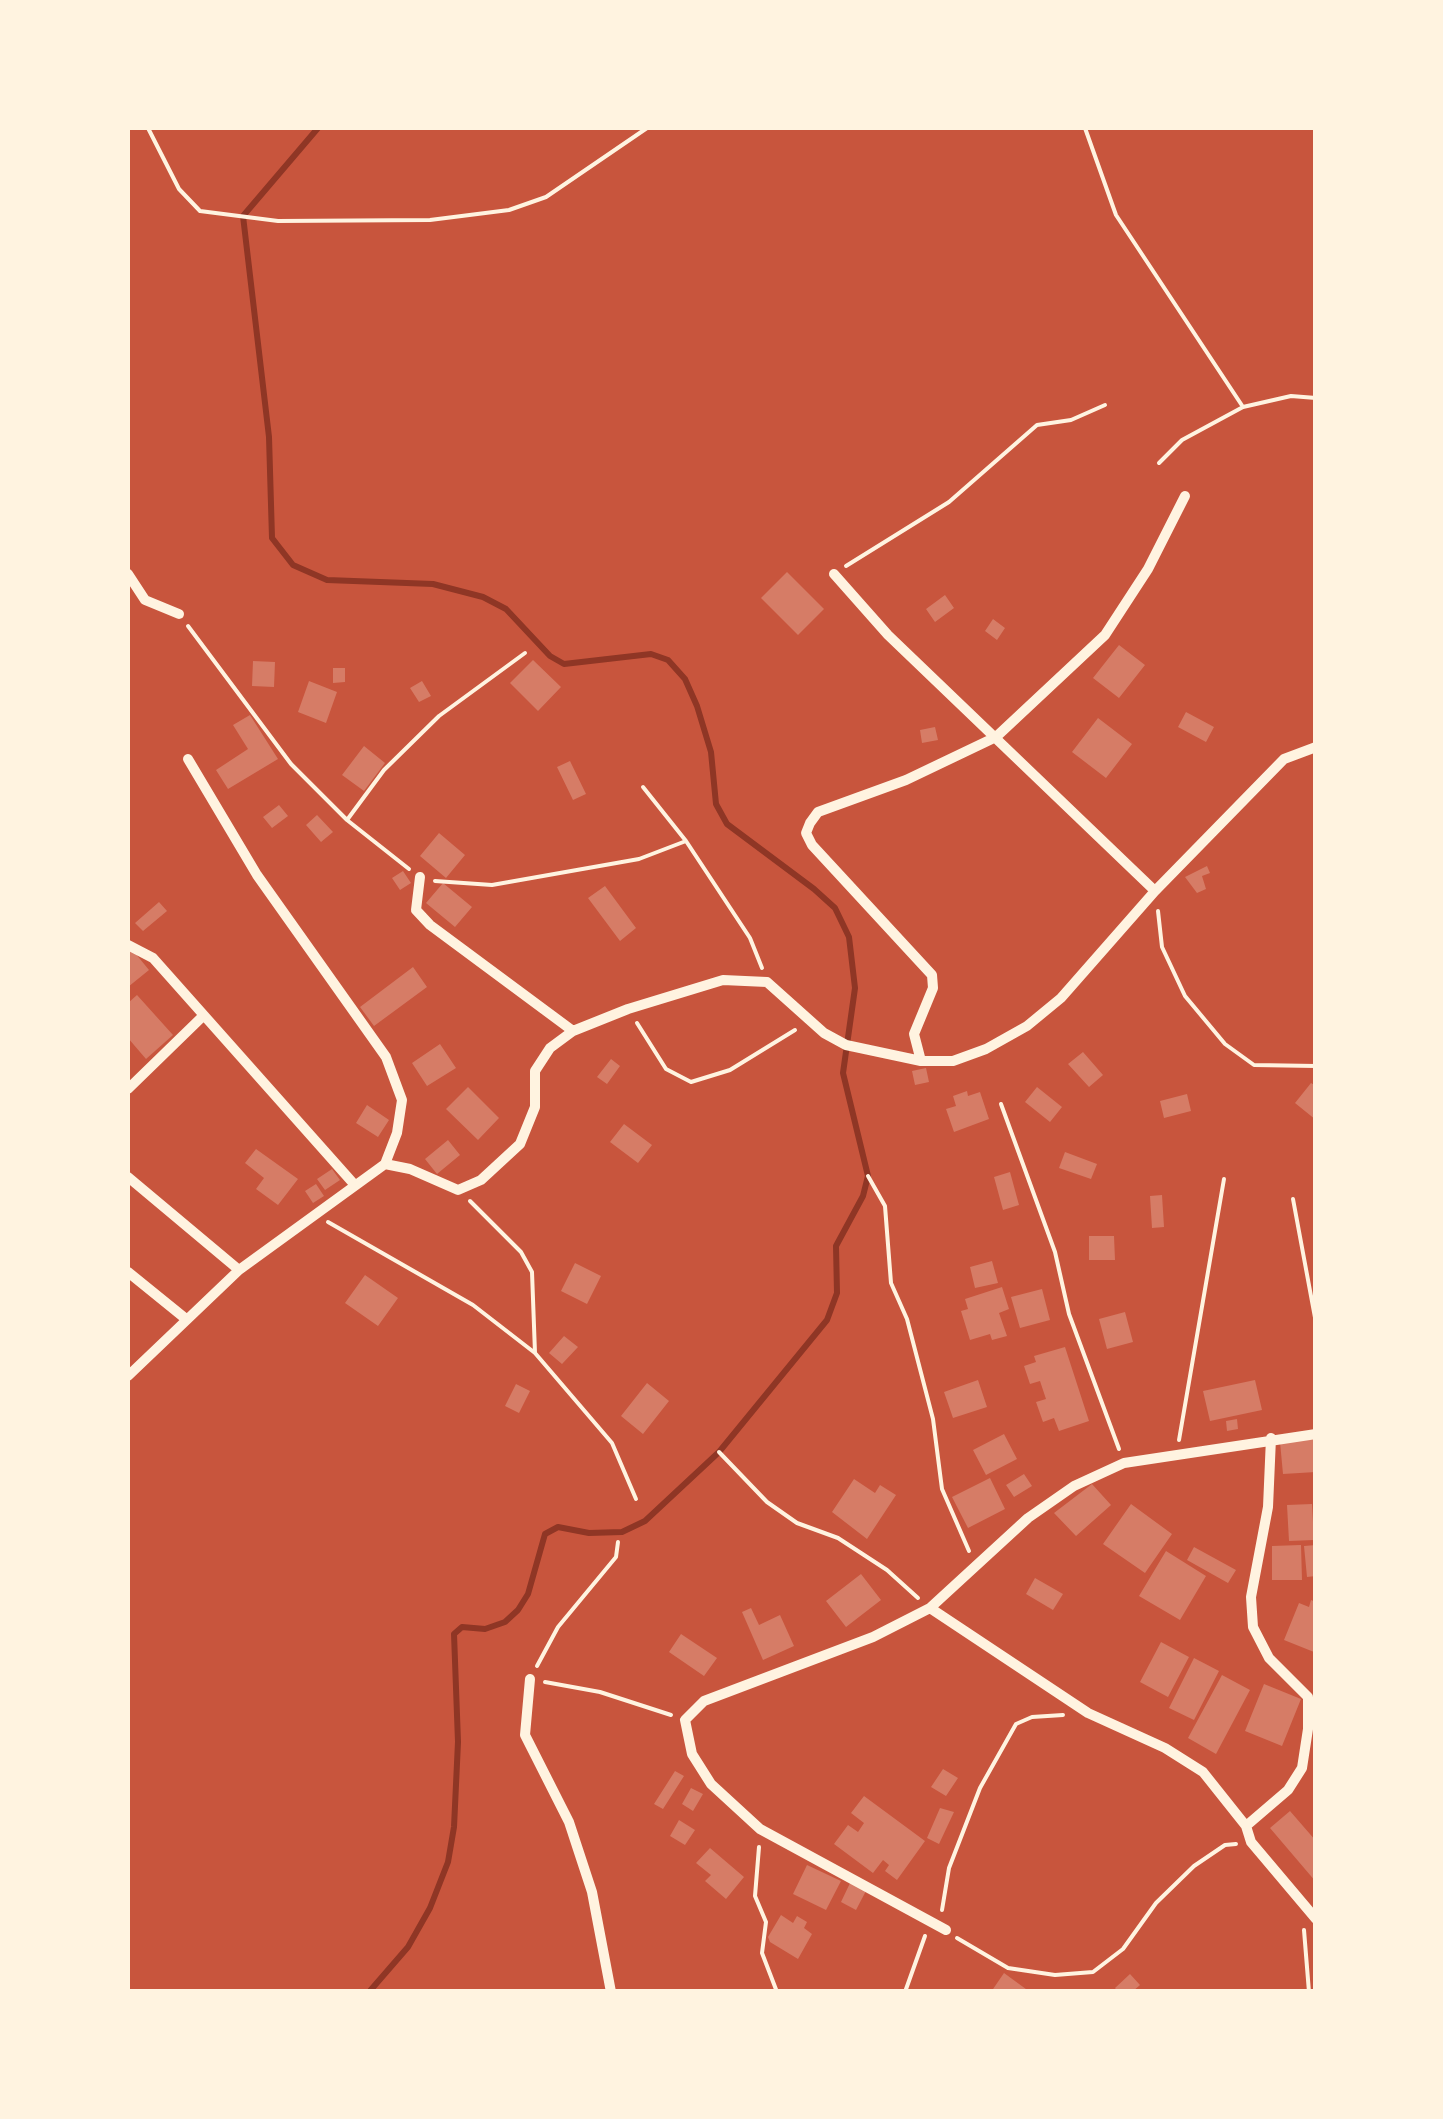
<!DOCTYPE html>
<style>
body{margin:0}
#map{position:relative;width:1443px;height:2119px;overflow:hidden;background:#c8553d;font-family:Lato,sans-serif}
canvas{display:block}
.frame{position:absolute;inset:0;border:130px solid #fff3e0;pointer-events:none}
</style>
<div id="map">
<canvas width="1443" height="2119"></canvas>
<div class="frame"></div>
</div>
<script>
const ctx = document.querySelector('canvas').getContext('2d');
ctx.lineJoin = 'round';
function toPath(rows) {
  const path = new Path2D();
  for (const r of rows) {
    path.moveTo(r[0], r[1]);
    for (let i = 2; i < r.length; i += 2) path.lineTo(r[i], r[i + 1]);
  }
  return path;
}
function trace(path, color, width, dash) {
  ctx.strokeStyle = color;
  ctx.lineWidth = width;
  ctx.lineCap = dash ? 'butt' : 'round';
  ctx.setLineDash(dash || []);
  ctx.stroke(path);
}
function fill(path, color) {
  ctx.fillStyle = color;
  ctx.fill(path, 'evenodd');
}
trace(toPath([
 [318,128,243,216,269,437,272,538,293,565,327,580,433,584,483,597,506,609,550,656,564,664,651,654,668,660,685,679,697,706,711,752,716,804,727,824,814,889,835,908,849,937,855,988,843,1073,868,1176,863,1196,836,1246,837,1293,827,1320,719,1452,645,1521,622,1532,589,1533,558,1527,545,1534,528,1594,518,1610,505,1622,485,1629,462,1627,454,1634,458,1742,454,1827,448,1862,430,1908,408,1947,369,1992]
]), '#8f3625', 6);
fill(toPath([
 [787,572,824,609,798,635,761,598],
 [945,595,954,608,935,622,926,609],
 [993,619,1005,628,997,640,985,631],
 [1119,645,1145,665,1119,698,1093,678],
 [533,660,561,687,538,711,510,683],
 [253,661,275,662,274,687,252,686],
 [333,668,345,668,345,682,333,683],
 [309,681,337,692,326,723,298,712],
 [422,681,431,696,419,702,410,688],
 [1186,712,1214,727,1206,742,1178,727],
 [250,715,278,759,228,789,216,770,248,749,233,725],
 [1098,718,1132,744,1106,778,1072,752],
 [935,727,938,740,922,743,920,730],
 [364,746,385,763,364,791,342,775],
 [570,761,586,794,573,800,557,767],
 [279,805,288,816,272,828,263,817],
 [317,815,333,832,321,842,306,825],
 [439,833,465,855,446,878,420,856],
 [1207,866,1210,873,1202,876,1206,889,1197,893,1185,877],
 [403,871,411,883,400,890,392,878],
 [443,883,472,907,455,927,426,903],
 [605,886,636,928,620,941,588,898],
 [159,902,167,911,143,931,135,923],
 [131,948,149,970,128,987,128,951],
 [413,967,427,987,374,1026,360,1007],
 [137,995,173,1035,146,1059,128,1038,128,1003],
 [440,1044,456,1068,427,1086,412,1063],
 [1083,1052,1103,1075,1089,1087,1068,1064],
 [611,1059,620,1066,607,1084,597,1077],
 [926,1068,929,1082,915,1085,912,1071],
 [1311,1083,1316,1086,1316,1120,1295,1103],
 [468,1087,499,1118,478,1140,446,1109],
 [1037,1087,1062,1107,1050,1122,1025,1102],
 [967,1091,968,1096,980,1092,989,1119,954,1132,946,1109,956,1106,953,1096],
 [1187,1094,1191,1111,1164,1118,1160,1101],
 [367,1105,389,1120,378,1137,356,1123],
 [624,1124,652,1145,638,1163,610,1142],
 [448,1140,460,1155,437,1174,425,1159],
 [256,1149,298,1179,278,1205,256,1189,264,1178,245,1163],
 [1065,1152,1097,1164,1091,1179,1059,1168],
 [332,1169,340,1180,325,1190,317,1179],
 [1010,1172,1019,1205,1003,1210,994,1177],
 [316,1184,324,1196,313,1203,305,1191],
 [1162,1195,1164,1227,1152,1228,1150,1196],
 [1089,1236,1114,1236,1115,1260,1089,1260],
 [992,1261,998,1283,975,1288,970,1267],
 [575,1263,601,1276,587,1304,561,1291],
 [365,1275,398,1298,378,1326,345,1303],
 [1002,1287,1009,1309,999,1313,1007,1336,992,1340,990,1334,970,1340,961,1311,968,1309,965,1299],
 [1042,1289,1050,1320,1020,1328,1011,1297],
 [1125,1312,1133,1342,1107,1349,1099,1319],
 [564,1336,578,1347,562,1364,549,1353],
 [1065,1347,1089,1421,1059,1431,1054,1418,1043,1422,1036,1402,1046,1399,1040,1381,1030,1384,1024,1366,1036,1362,1034,1356],
 [978,1380,987,1407,953,1418,944,1392],
 [1255,1380,1262,1410,1210,1421,1203,1391],
 [647,1383,669,1401,643,1434,621,1416],
 [516,1384,530,1391,519,1413,505,1406],
 [1237,1419,1238,1429,1227,1431,1226,1421],
 [1004,1434,1017,1459,986,1475,973,1450],
 [1316,1439,1316,1472,1283,1474,1280,1442],
 [1024,1474,1032,1486,1014,1497,1006,1485],
 [990,1478,1005,1509,968,1528,952,1497],
 [854,1479,875,1493,880,1485,896,1495,867,1539,832,1512],
 [1092,1484,1111,1505,1076,1536,1054,1513],
 [1131,1504,1172,1534,1145,1573,1103,1544],
 [1312,1504,1314,1540,1289,1541,1287,1505],
 [1301,1545,1302,1580,1272,1580,1272,1546],
 [1316,1545,1316,1576,1307,1577,1304,1546],
 [1194,1547,1236,1570,1228,1583,1187,1560],
 [1166,1551,1206,1576,1180,1620,1139,1596],
 [861,1574,881,1600,846,1627,826,1601],
 [1035,1578,1063,1594,1053,1610,1026,1594],
 [1311,1600,1316,1602,1314,1652,1284,1640,1299,1603,1309,1607],
 [751,1608,759,1625,780,1615,794,1646,763,1660,742,1612],
 [681,1634,717,1658,704,1676,669,1652],
 [1161,1642,1189,1657,1168,1697,1140,1682],
 [1194,1658,1219,1671,1194,1720,1169,1708],
 [1222,1675,1250,1690,1216,1754,1188,1738],
 [1264,1684,1301,1699,1282,1746,1245,1731],
 [943,1769,958,1778,946,1796,931,1787],
 [675,1771,684,1776,663,1809,654,1804],
 [691,1788,703,1794,693,1811,682,1804],
 [864,1796,925,1841,897,1880,885,1871,889,1865,883,1860,873,1873,834,1844,848,1825,858,1832,864,1823,851,1813],
 [940,1808,954,1812,939,1844,927,1838],
 [1290,1811,1316,1841,1316,1882,1270,1828],
 [679,1820,695,1830,685,1845,670,1836],
 [710,1848,744,1877,726,1899,705,1881,711,1875,696,1863],
 [807,1865,841,1881,826,1910,793,1894],
 [851,1881,867,1889,856,1910,841,1902],
 [781,1915,793,1923,797,1916,807,1922,804,1928,812,1934,798,1959,770,1942,768,1937],
 [1004,1973,1030,1992,991,1992],
 [1130,1974,1140,1985,1132,1992,1118,1992,1115,1988]
]), '#d67c66');
trace(toPath([
 [148,128,179,189,200,211,278,221,430,220,509,210,546,197,647,128],
 [1085,128,1116,215,1243,407],
 [1159,463,1182,440,1243,407,1291,396,1316,398],
 [846,566,949,502,1037,425,1071,420,1105,405],
 [188,626,291,764,347,820,409,869],
 [643,787,686,841,750,938,762,968],
 [347,820,384,770,439,716,525,653],
 [435,881,492,885,639,859,686,841],
 [1158,911,1162,947,1185,996,1225,1044,1254,1065,1316,1066],
 [637,1023,666,1069,691,1082,730,1070,795,1030],
 [1001,1104,1055,1252,1069,1314,1119,1449],
 [868,1176,885,1206,891,1283,907,1319,933,1419,942,1489,969,1551],
 [1293,1199,1316,1323],
 [470,1201,521,1252,532,1272,535,1353],
 [328,1222,473,1305,535,1353,612,1443,636,1499],
 [1179,1440,1224,1179],
 [719,1452,767,1502,797,1523,838,1538,887,1570,918,1598],
 [537,1666,558,1627,616,1557,618,1542],
 [545,1682,600,1692,671,1715],
 [759,1847,755,1896,766,1922,762,1953,777,1992],
 [942,1910,949,1868,980,1788,1016,1724,1032,1717,1063,1715],
 [1304,1930,1309,1992],
 [957,1938,1008,1968,1055,1975,1093,1972,1123,1949,1156,1903,1194,1866,1225,1845,1236,1844],
 [905,1992,925,1936]
]), '#fff3e0', 4);
trace(toPath([
 [128,574,145,600,179,614],
 [834,574,888,635,1155,891],
 [188,759,257,875,386,1057,402,1100,397,1133,385,1164],
 [420,877,416,910,430,925,573,1031],
 [128,945,153,958,353,1183],
 [921,1061,914,1034,933,988,932,975,812,845,806,833,810,823,818,812,906,780,996,737,1105,635,1148,569,1185,496],
 [128,1089,202,1017],
 [128,1177,239,1270],
 [128,1272,186,1319],
 [128,1376,239,1270,385,1164,410,1169,458,1190,481,1180,520,1144,535,1107,535,1071,550,1048,573,1031,628,1009,723,980,767,982,824,1033,846,1045,921,1061,953,1061,986,1049,1027,1026,1061,998,1155,891,1284,759,1316,747],
 [930,1608,1088,1713,1165,1748,1203,1772,1246,1826,1251,1842,1316,1919],
 [530,1679,525,1735,569,1822,592,1892,611,1992],
 [1246,1826,1288,1790,1302,1768,1308,1729,1308,1697,1269,1658,1253,1627,1251,1597,1268,1507,1271,1438],
 [946,1930,760,1829,711,1784,692,1754,685,1720,704,1701,873,1637,930,1608,1028,1518,1074,1486,1124,1463,1316,1434]
]), '#fff3e0', 10);
</script>
